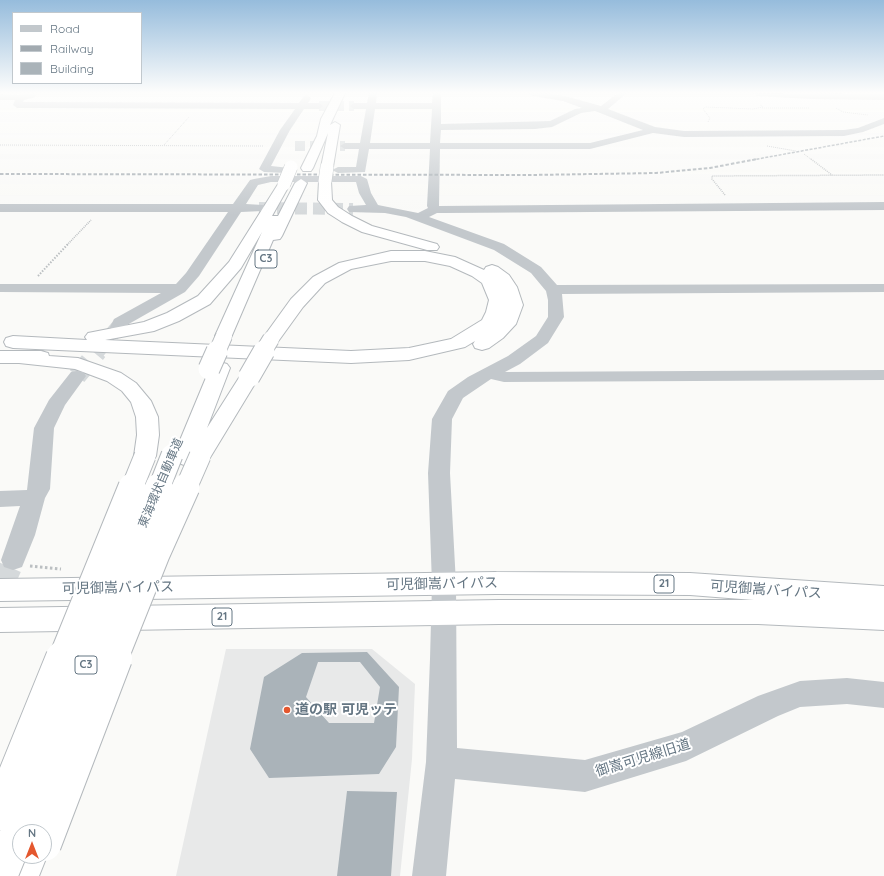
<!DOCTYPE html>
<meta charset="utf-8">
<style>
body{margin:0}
#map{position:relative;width:884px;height:876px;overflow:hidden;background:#fafaf8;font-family:Quicksand,sans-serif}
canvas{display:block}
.legend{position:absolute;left:12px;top:12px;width:130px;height:72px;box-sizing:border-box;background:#fff;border:1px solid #c1c8cd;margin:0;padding:5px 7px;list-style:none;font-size:12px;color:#657683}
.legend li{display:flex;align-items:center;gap:8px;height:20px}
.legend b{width:20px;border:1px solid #c1c8cd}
.north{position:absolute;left:12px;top:824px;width:40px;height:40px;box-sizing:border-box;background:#fff;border:1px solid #c1c8cd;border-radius:50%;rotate:0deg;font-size:11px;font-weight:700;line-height:16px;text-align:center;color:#657683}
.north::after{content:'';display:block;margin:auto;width:14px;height:18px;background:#e4572e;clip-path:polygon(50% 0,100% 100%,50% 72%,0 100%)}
</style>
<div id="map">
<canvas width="884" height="876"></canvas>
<ul class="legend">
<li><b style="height:5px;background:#c3c8cc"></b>Road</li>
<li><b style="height:5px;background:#a2aab0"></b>Railway</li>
<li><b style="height:11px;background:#aab3b9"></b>Building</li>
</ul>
<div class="north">N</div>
</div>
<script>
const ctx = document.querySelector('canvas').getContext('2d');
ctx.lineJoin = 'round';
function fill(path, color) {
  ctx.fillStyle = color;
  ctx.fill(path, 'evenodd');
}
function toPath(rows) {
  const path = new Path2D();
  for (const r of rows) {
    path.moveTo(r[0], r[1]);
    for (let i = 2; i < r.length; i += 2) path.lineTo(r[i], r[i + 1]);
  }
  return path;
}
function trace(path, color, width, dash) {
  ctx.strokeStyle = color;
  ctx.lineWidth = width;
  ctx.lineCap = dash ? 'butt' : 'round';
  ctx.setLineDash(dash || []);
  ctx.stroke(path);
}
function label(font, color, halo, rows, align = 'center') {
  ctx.font = font + ' Quicksand,"Noto Sans JP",sans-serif';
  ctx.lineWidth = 4;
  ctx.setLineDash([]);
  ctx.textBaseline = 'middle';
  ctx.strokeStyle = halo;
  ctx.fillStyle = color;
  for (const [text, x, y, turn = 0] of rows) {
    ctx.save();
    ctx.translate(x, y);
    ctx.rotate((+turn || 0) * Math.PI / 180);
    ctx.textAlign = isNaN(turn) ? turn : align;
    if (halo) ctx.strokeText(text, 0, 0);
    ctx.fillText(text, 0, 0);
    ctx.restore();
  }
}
fill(toPath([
 [226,649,372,649,415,684,412,759,400,876,176,876]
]), '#e8e9e9');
fill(toPath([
 [367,652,399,687,396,747,379,774,269,778,250,749,264,677,302,653],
 [318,662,360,662,380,687,374,723,329,723,306,697],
 [347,791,397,792,391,876,337,876]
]), '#aab3b9');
trace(toPath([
 [319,106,354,106],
 [295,146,345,146]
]), '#d5d9db', 10, [10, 5]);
trace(toPath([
 [259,208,353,209]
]), '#d5d9db', 12, [12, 6]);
trace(toPath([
 [97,352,118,327]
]), '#d5d9db', 15, [15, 8]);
trace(toPath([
 [77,376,98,351]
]), '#d5d9db', 19, [19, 10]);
trace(toPath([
 [0,589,13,560]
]), '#d5d9db', 24, [24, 12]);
const highway = toPath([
 [335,93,345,93,330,125,335,122,340,125,333,167,327,171,321,167,328,133,313,168,311,171,303,171,301,168,317,136,321,119,335,93],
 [325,177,331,181,332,200,338,207,352,216,372,226,437,244,439,247,437,250,427,250,362,232,342,222,328,213,318,200,319,181,325,177],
 [301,179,307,183,282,236,280,239,273,240,230,340,224,341,218,340,215,336,262,232,241,268,210,304,179,321,154,331,105,340,351,351,409,348,451,339,482,320,486,312,489,300,482,283,472,276,450,266,425,261,391,261,351,269,325,283,303,307,277,343,271,345,265,343,262,339,265,335,291,299,313,277,339,263,391,251,425,251,455,257,484,270,486,267,492,265,498,267,509,275,517,287,523,305,516,324,503,338,489,348,482,350,475,348,473,344,475,341,465,347,409,360,351,363,13,348,6,346,4,342,6,338,13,336,87,340,85,337,88,333,144,322,167,313,198,296,229,262,280,181,284,180,290,184,272,216,278,216,295,183,301,179],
 [0,351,41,351,48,353,49,356,78,358,121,373,136,383,151,401,158,417,159,435,156,456,153,461,145,464,137,461,134,456,137,435,136,417,131,402,122,391,107,381,75,369,19,363,0,363,0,351],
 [220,362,227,364,230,368,207,428,242,373,249,371,256,373,259,377,208,461,200,464,193,462,184,465,176,462,173,457,210,368,213,364,220,362],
 [496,572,690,573,884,586,884,630,758,624,499,624,0,632,0,608,499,600,754,600,690,595,496,594,0,601,0,579,496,572],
 [20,841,20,856,44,856,44,849,47,856,39,876,1,876,15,843,20,841]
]);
trace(highway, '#b4b9bd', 2);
trace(toPath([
 [678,95,680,93],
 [762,108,809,108],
 [836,108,843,112,868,115],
 [708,122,710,118,703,109,705,107,753,109,763,107,760,105],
 [0,145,264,146],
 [164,145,189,117],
 [767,146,796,151],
 [804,154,812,160]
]), '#bbbfc2', 1, [1, 1]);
trace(toPath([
 [811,159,832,175],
 [725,195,712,179,712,176,884,175],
 [67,245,91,220]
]), '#bbbfc2', 1.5, [1, 1]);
trace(toPath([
 [38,276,68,244]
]), '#bbbfc2', 2, [1.5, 1.5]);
trace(toPath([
 [30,566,61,569]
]), '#bbbfc2', 3, [2.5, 2.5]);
fill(toPath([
 [34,93,36,95,35,97,24,100,23,102,299,103,304,96,307,95,311,98,308,103,319,103,323,106,319,109,304,109,290,130,271,166,290,168,292,170,290,172,286,173,264,172,259,169,280,130,295,109,17,108,13,105,15,100,0,100,0,94,21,95,34,93],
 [369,93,377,93,376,103,432,103,433,93,441,93,441,124,550,121,575,109,582,108,563,101,528,95,527,93,545,93,565,96,601,106,618,93,627,93,608,109,655,127,684,131,844,130,858,128,884,118,884,124,863,132,844,136,684,137,653,133,590,149,440,149,439,206,884,202,884,210,444,213,437,213,429,217,504,244,541,267,557,285,884,284,884,292,562,294,564,317,548,343,520,364,505,372,884,370,884,380,504,382,491,379,463,398,452,419,450,473,456,584,457,748,585,760,682,732,758,696,800,681,847,678,884,682,884,708,847,704,800,707,778,716,686,761,585,792,455,779,446,876,412,876,426,762,430,659,432,584,428,473,432,419,448,391,468,377,508,356,536,336,548,317,548,300,546,291,531,273,494,250,406,217,385,213,349,212,347,209,349,206,366,205,359,193,356,182,271,182,258,185,246,204,263,205,265,208,263,211,241,212,199,276,185,292,127,325,124,330,118,332,112,330,110,327,114,319,161,293,0,292,0,284,176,284,186,273,228,212,0,212,0,204,233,204,250,180,254,179,271,176,361,176,367,179,371,193,378,205,418,213,428,208,427,206,430,149,369,149,365,172,338,173,332,170,338,167,356,167,359,149,345,149,340,146,345,143,360,143,366,109,354,109,350,106,354,103,367,103,369,93],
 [375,109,432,109,430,143,370,143,375,109],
 [595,111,643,130,590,143,440,143,441,130,535,129,552,127,581,113,595,111],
 [753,93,884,94,884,100,814,99,757,96,753,93],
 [77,371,83,372,86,376,65,405,54,428,50,489,45,498,35,535,22,567,13,570,4,567,1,560,20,506,0,507,0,491,27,490,34,428,49,400,71,372,77,371]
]), '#c3c8cc');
fill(highway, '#fff');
trace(toPath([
 [752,160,884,136]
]), '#a2aab0', 1.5, [3, 1.5]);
trace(toPath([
 [0,174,531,175,656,173,710,168,757,159]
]), '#a2aab0', 2, [3.5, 2]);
const highwayBridgeFar4 = toPath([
 [325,181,327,167],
 [284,184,291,167]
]);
const highwayBridgeFar3 = toPath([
 [217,352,224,336],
 [263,352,271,339]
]);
const highwayBridgeFar2 = toPath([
 [209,369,217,351],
 [249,377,264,351],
 [132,488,145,456],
 [159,488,172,455],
 [186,488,200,456]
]);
const highwayBridgeFar1 = toPath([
 [62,659,132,487],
 [89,659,159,487],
 [114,659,156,554,186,487]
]);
const highwayBridge = toPath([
 [0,813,63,658],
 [44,844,115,658],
 [0,876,89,658]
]);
trace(highwayBridgeFar4, '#b4b9bd', 14, []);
trace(highwayBridgeFar3, '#b4b9bd', 18, []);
trace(highwayBridgeFar2, '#b4b9bd', 23, []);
trace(highwayBridgeFar1, '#b4b9bd', 29, []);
trace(highwayBridge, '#b4b9bd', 36, []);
trace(highwayBridgeFar4, '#fff', 13);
trace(highwayBridgeFar3, '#fff', 16);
trace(highwayBridgeFar2, '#fff', 21);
trace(highwayBridgeFar1, '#fff', 27);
trace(highwayBridge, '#fff', 34);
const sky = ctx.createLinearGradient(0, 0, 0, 215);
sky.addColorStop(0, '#96bcdc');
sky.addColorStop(0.43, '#fdfdfc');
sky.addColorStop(1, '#fdfdfc00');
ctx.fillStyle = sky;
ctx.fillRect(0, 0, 884, 215);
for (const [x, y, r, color] of [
 [287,710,4,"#e4572e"]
]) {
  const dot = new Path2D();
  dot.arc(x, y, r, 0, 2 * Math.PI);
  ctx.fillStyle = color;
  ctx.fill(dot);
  trace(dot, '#fff', 1.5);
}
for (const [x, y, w] of [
 [266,259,22],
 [664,584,20],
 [222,617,20],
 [86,665,22]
]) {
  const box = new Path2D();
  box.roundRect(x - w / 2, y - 9, w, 18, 3);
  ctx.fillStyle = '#fff';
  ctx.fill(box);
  trace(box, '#657683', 1);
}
label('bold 11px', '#657683', null, [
 ["C3",266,259],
 ["21",664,584],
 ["21",222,617],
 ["C3",86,665]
]);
label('12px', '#657683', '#fff', [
 ["東海環状自動車道",161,483,-67]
]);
label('14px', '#657683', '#fff', [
 ["可児御嵩バイパス",442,584,-1],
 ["可児御嵩バイパス",118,588,-1],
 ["可児御嵩バイパス",766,590,4],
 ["御嵩可児線旧道",643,758,-17]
]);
label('bold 14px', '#657683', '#fff', [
 ["道の駅 可児ッテ",295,710]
], 'left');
</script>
